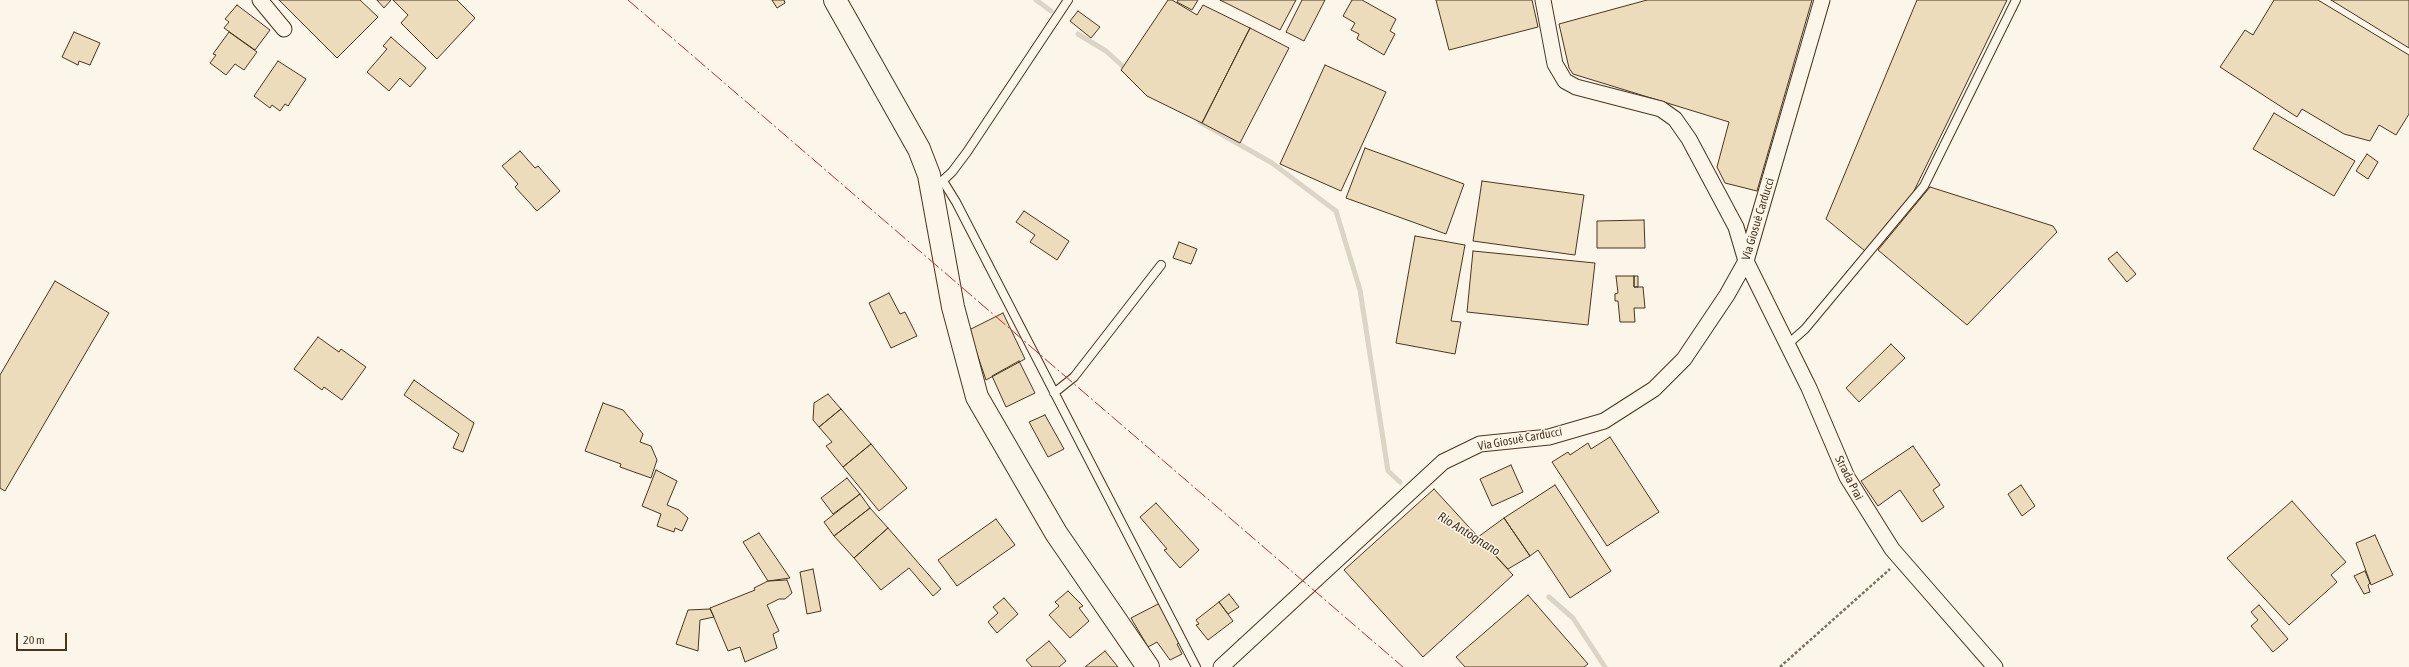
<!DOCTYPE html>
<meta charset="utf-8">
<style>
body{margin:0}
#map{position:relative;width:2409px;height:667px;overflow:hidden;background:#fbf6e9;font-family:"Asap Condensed",sans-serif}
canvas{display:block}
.scale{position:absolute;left:16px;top:633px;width:51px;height:18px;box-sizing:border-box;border:2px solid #4a3520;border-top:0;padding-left:5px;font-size:12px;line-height:14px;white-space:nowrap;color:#4a3520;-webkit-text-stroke:3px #fbf6e9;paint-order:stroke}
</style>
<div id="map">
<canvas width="2409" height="667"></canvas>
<div class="scale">20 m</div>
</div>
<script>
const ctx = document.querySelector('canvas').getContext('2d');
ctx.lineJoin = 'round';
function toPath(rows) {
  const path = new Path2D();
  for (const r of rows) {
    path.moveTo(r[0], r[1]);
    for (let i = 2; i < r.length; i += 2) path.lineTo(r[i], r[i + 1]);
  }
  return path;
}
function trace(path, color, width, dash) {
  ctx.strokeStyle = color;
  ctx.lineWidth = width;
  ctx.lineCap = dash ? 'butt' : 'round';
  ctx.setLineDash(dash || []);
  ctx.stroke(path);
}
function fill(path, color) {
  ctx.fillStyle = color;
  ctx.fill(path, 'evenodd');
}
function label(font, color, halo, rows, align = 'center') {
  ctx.font = font + ' "Asap Condensed",sans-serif';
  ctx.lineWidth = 3;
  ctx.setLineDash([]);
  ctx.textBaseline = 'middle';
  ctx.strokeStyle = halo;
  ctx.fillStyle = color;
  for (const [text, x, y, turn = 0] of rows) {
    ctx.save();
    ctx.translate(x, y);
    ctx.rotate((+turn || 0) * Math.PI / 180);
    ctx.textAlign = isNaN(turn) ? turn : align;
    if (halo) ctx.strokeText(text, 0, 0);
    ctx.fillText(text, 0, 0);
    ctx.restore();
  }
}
trace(toPath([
 [1036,0,1051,11],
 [1078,34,1106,51,1127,70],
 [1200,122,1272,163,1336,211,1360,290,1388,471,1400,482],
 [1549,597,1573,618,1605,667]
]), '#dcd4c6', 5);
const building = toPath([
 [279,0,360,0,378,17,337,58,279,0],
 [377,0,391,0,384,8,377,0],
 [393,0,457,0,475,18,437,59,401,23,408,15,393,0],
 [772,0,784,0,785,3,777,8,772,0],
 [1168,0,1172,0,1197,15,1203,5,1250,28,1202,123,1147,96,1121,70,1168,0],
 [1178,0,1198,0,1192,10,1177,2,1178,0],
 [1220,0,1296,0,1280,30,1220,0],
 [1302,0,1325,0,1304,41,1286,32,1302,0],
 [1352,0,1362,0,1396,19,1390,31,1395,34,1384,55,1357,39,1359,34,1351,30,1355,23,1343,16,1352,0],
 [1436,0,1532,0,1538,27,1449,50,1436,0],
 [1647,0,1812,0,1757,191,1725,183,1717,167,1729,122,1573,74,1569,68,1559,24,1647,0],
 [1917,0,2007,0,1912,195,1865,251,1826,219,1917,0],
 [2274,0,2318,0,2409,55,2409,114,2396,135,2379,125,2370,141,2344,134,2302,109,2297,117,2220,67,2245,30,2253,35,2274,0],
 [2331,0,2409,0,2409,48,2331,0],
 [237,5,270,30,255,50,224,28,229,22,225,19,237,5],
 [1078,11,1100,27,1091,38,1070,21,1078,11],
 [1250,28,1289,48,1240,143,1202,123,1250,28],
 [74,32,100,43,90,65,79,61,78,65,62,57,74,32],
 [229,32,257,52,244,70,235,64,226,75,210,63,216,55,213,54,229,32],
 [391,37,426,68,410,87,400,78,389,91,367,72,387,49,383,46,391,37],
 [278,61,306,79,288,106,285,104,280,111,272,105,270,108,254,96,278,61],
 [1325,65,1386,92,1341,191,1280,164,1325,65],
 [2274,113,2355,161,2334,196,2253,149,2274,113],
 [1365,148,1464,184,1446,234,1346,198,1365,148],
 [520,151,535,168,538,166,560,191,537,211,515,187,518,184,502,166,520,151],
 [2367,154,2378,162,2368,179,2356,171,2367,154],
 [1482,181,1584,195,1575,255,1473,241,1482,181],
 [1930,187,2053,226,2057,232,1967,325,1878,250,1930,187],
 [1024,211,1069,241,1057,260,1030,242,1035,235,1016,222,1024,211],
 [1644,220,1645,248,1597,248,1597,221,1644,220],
 [1415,236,1465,245,1451,321,1461,322,1455,354,1396,343,1415,236],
 [1179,242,1197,249,1191,264,1173,258,1179,242],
 [1473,251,1595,263,1588,325,1467,312,1473,251],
 [2117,252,2136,274,2127,282,2108,259,2117,252],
 [1616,276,1634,276,1634,287,1643,287,1645,308,1634,308,1635,322,1620,322,1618,301,1615,301,1615,294,1618,293,1616,276],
 [1634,276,1638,276,1638,287,1634,287,1634,276],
 [55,281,109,313,5,491,0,488,0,375,55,281],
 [889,293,900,314,905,312,917,336,891,348,869,303,889,293],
 [1003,313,1025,359,986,380,969,330,1003,313],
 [318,337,339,352,341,349,366,367,342,400,324,387,322,390,294,369,318,337],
 [1891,344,1905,358,1859,402,1846,388,1891,344],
 [1019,361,1035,393,1006,407,992,376,1019,361],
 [414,380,474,423,463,452,453,448,459,434,404,395,414,380],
 [828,394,841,409,819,427,813,420,814,403,828,394],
 [603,403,623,410,643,434,640,442,651,446,657,460,651,478,620,467,621,464,585,451,603,403],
 [841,409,871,444,843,467,826,446,832,442,819,427,841,409],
 [1045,415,1064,449,1048,457,1029,422,1045,415],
 [1610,437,1659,512,1607,546,1552,462,1568,452,1570,455,1588,443,1591,449,1610,437],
 [871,444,907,488,879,511,843,467,871,444],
 [1913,446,1940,485,1933,490,1944,507,1922,522,1900,490,1878,506,1861,481,1913,446],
 [1511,465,1523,492,1492,506,1480,479,1511,465],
 [656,470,677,481,667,505,679,510,688,518,682,531,675,528,674,532,657,526,661,514,642,506,656,470],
 [847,478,860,494,833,514,821,498,847,478],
 [1555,485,1611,571,1570,598,1538,550,1530,556,1504,518,1555,485],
 [2021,485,2035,506,2022,516,2008,494,2021,485],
 [1434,489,1513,575,1423,657,1344,570,1434,489],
 [860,494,870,508,834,536,824,522,860,494],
 [2292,501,2346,562,2331,575,2337,582,2289,625,2227,558,2292,501],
 [1156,503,1199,550,1180,568,1164,550,1167,549,1140,517,1156,503],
 [870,508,888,528,854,558,834,536,870,508],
 [1504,518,1530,556,1508,569,1478,537,1504,518],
 [996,519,1015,545,957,586,938,560,996,519],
 [888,528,941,589,933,596,909,568,881,590,854,558,888,528],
 [759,533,790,578,768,581,743,542,759,533],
 [2375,535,2393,575,2371,585,2356,543,2375,535],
 [813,569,821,611,807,614,800,572,813,569],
 [2365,571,2370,583,2368,585,2370,592,2364,594,2354,576,2365,571],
 [787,580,792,593,785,599,779,599,767,605,779,631,773,634,777,648,745,662,740,647,728,651,710,608,755,590,754,588,768,581,787,580],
 [1068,591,1083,606,1079,608,1089,621,1070,638,1049,615,1059,606,1055,602,1068,591],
 [1229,594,1239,607,1228,614,1219,602,1229,594],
 [1528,595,1588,664,1584,667,1465,667,1456,657,1528,595],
 [1004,598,1018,614,997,633,988,622,998,613,993,607,1004,598],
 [1219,602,1233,621,1208,640,1196,625,1199,624,1196,620,1219,602],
 [1160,603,1180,643,1177,644,1182,654,1170,660,1157,642,1148,647,1131,618,1160,603],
 [2259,605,2288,639,2273,652,2251,626,2258,620,2251,612,2259,605],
 [710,609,714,617,700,620,698,651,676,644,688,610,710,609],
 [1049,641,1066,661,1059,667,1032,667,1026,660,1049,641],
 [1105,651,1118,667,1085,667,1105,651]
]);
fill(building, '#ecdcbc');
trace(building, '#4a3520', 1);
const lane = toPath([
 [943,181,956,202,1196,667],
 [939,184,952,172,967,152,1068,0],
 [1788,344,1805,329,1924,186,2016,0],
 [1054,393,1074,377,1161,265]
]);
const street = toPath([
 [260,0,284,29],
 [1543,0,1555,64,1565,81,1576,87,1661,109,1675,119,1689,139,1736,227,1746,261,1809,388,1847,477,1892,549,1995,667],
 [1221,667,1443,462,1480,444,1549,437,1604,421,1654,389,1684,359,1727,295,1746,261,1822,0]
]);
const secondary = toPath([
 [835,0,919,149,929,175,953,307,977,397,1056,533,1148,667]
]);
trace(lane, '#4a3520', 10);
trace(street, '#4a3520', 17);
trace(secondary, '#4a3520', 24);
trace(toPath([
 [1780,667,1890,569]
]), '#7f6f5c', 2.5, [3, 2]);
trace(lane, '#fbf6e9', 8);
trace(street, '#fbf6e9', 15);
trace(secondary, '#fbf6e9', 22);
trace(toPath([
 [628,0,1403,667]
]), '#c62828', 1, [14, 3, 2, 3]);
label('12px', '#4a3520', '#fbf6e9', [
 ["Via Giosuè Carducci",1758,219,-73],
 ["Via Giosuè Carducci",1520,439,-10],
 ["Strada Prai",1849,478,63]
]);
label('italic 13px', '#4a3520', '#fbf6e9', [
 ["Rio Antognano",1469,534,32]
]);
</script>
